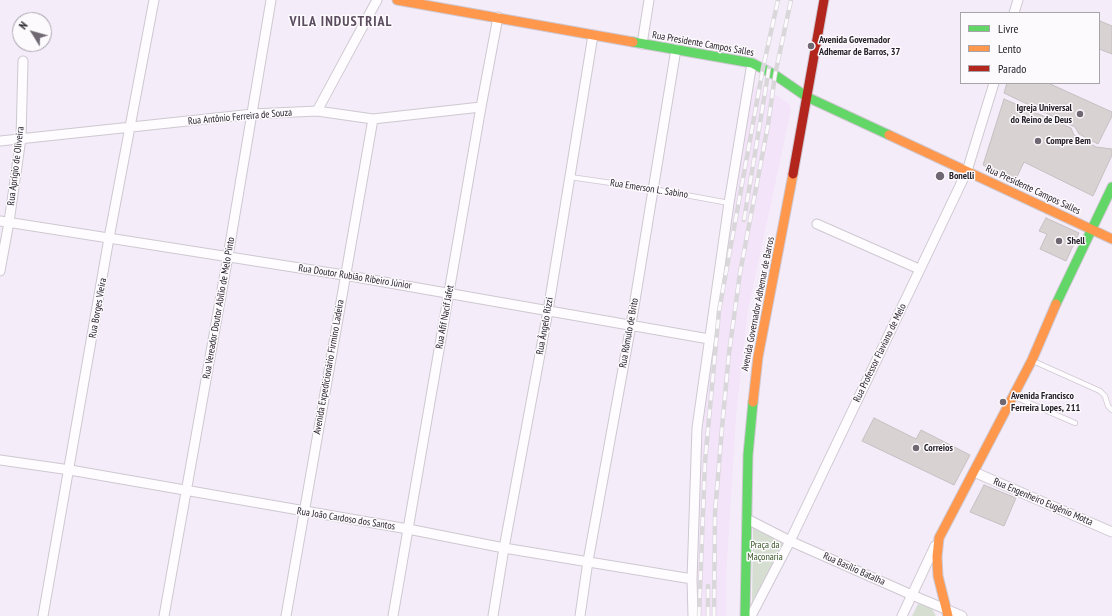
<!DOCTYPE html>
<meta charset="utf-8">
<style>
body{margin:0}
#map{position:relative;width:1112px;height:616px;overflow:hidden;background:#f5ecf9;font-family:"PT Sans Narrow",sans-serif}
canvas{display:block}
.legend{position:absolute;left:960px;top:12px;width:140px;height:72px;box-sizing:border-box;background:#fdfafe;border:1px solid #a7a3a9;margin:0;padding:5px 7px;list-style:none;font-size:12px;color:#272129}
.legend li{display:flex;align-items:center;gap:8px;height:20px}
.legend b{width:20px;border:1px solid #a7a3a9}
.north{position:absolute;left:12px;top:12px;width:40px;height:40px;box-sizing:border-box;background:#fdfafe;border:1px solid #a7a3a9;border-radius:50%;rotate:307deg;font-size:11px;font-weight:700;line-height:16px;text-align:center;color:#272129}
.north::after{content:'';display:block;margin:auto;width:14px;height:18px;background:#6f6872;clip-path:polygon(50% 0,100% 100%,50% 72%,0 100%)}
</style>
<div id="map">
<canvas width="1112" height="616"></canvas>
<ul class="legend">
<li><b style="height:5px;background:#63d668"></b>Livre</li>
<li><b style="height:5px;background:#ff974d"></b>Lento</li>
<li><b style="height:5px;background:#b3261e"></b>Parado</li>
</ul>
<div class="north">N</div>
</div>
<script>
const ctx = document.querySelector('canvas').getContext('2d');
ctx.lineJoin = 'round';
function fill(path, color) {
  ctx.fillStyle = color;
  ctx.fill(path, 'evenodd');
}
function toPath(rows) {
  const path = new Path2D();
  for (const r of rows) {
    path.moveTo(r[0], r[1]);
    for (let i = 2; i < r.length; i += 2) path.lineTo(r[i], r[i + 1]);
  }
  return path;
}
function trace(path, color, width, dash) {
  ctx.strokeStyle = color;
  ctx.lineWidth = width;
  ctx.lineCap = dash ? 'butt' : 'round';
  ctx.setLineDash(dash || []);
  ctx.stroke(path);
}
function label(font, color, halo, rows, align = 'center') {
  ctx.font = font + ' "PT Sans Narrow",sans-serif';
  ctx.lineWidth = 3;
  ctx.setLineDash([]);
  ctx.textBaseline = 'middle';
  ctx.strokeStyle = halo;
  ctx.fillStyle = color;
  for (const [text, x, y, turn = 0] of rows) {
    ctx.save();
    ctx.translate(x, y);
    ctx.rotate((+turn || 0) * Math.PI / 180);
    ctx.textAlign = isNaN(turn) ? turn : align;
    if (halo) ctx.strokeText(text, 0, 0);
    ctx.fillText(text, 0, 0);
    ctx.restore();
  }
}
fill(toPath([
 [759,83,789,104,791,110,748,310,736,416,726,578,726,616,696,616,700,473,704,418,715,317,722,268,753,90]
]), '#f3e4f9');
fill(toPath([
 [753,528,785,544,752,602],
 [918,604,931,607,936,616,912,616]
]), '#d5ded1');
const building = toPath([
 [1100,21,1112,26,1112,54,1099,49,1099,24,1100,21],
 [1007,83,1048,83,1112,112,1112,116,1098,144,1079,134,1075,127,1004,93,1007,83],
 [1004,99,1071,128,1074,135,1096,147,1112,149,1112,155,1093,196,1024,162,1015,181,983,165,1004,99],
 [1046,218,1079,233,1066,261,1040,249,1047,234,1039,231,1046,218],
 [874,418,916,439,921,430,970,455,954,485,862,441,874,418],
 [984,485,1016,498,1004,526,970,512,984,485]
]);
fill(building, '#d9d2d3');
trace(building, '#c6bfc1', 1);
const lane = toPath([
 [570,177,653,189,729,203],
 [1033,361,1100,391,1105,396,1108,406,1112,410],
 [1015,397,1075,423]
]);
const street = toPath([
 [1014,13,1018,0],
 [642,44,649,0],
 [317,111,377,0],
 [0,141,253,114,317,111,373,119,481,107],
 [0,221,344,275,709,339],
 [817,224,919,269],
 [0,271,9,222,21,138,23,61],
 [0,460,70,470,408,529,504,548,692,579],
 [974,472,1112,532],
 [747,519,790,541,912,595,962,616],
 [43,616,109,238,154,0],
 [164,616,228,256,271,0],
 [286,616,373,119],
 [393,616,481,107,498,17],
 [493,616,504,548,548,311,593,35],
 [580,616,588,561,631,325,676,49],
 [693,616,692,579,697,428,729,203,752,63],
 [751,616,790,541,967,171,994,83],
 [902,616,935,546]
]);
const fast = toPath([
 [633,42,752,63,775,75,807,97,889,135],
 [1056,304,1112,187],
 [745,616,748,455,753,402]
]);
const slow = toPath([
 [397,0,633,42],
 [889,135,1112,239],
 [753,402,758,357,793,174],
 [948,616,938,576,937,557,939,538,1032,360,1056,304]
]);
const jam = toPath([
 [793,174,824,0]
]);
trace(lane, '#cec8d1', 6);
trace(street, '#cec8d1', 11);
trace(fast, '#cec8d1', 11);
trace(slow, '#cec8d1', 11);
trace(jam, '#cec8d1', 11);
trace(lane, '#fefcfe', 4.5);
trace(street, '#fefcfe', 9);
trace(fast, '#63d668', 9);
trace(slow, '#ff974d', 9);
trace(jam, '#b3261e', 9);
const rail = toPath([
 [744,220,769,68],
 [699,616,705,462,719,311,763,68,778,0],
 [708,616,708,586],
 [714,616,715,513,722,428,729,353,740,273,768,125,775,75,791,0]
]);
trace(rail, '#d9d7da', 4.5);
trace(rail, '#fdfafe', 3, [9]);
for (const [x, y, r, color] of [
 [811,46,4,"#6f6872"],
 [1080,114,4,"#6f6872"],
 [1038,141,4,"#6f6872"],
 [940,176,5,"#6f6872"],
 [1059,241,4,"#6f6872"],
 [1003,402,4,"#6f6872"],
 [916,448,4,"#6f6872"]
]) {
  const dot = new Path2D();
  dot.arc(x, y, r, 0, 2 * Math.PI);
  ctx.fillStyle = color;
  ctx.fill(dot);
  trace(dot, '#fdfafe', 1.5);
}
label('bold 10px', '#272129', '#fdfafe', [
 ["Avenida Governador",819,40],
 ["Adhemar de Barros, 37",819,52],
 ["Igreja Universal",1072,108,"right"],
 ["do Reino de Deus",1072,120,"right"],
 ["Compre Bem",1046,141],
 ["Bonelli",949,176],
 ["Shell",1067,241],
 ["Avenida Francisco",1011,396],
 ["Ferreira Lopes, 211",1011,408],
 ["Correios",924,448]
], 'left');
label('10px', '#272129', '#fdfafe', [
 ["Rua Presidente Campos Salles",703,44,10],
 ["Rua Antônio Ferreira de Souza",240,117,-5],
 ["Rua Aprígio de Oliveira",16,166,-83],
 ["Rua Emerson L. Sabino",649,189,9],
 ["Rua Presidente Campos Salles",1033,190,25],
 ["Rua Doutor Rubião Ribeiro Júnior",355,277,9],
 ["Avenida Governador Adhemar de Barros",758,304,-79],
 ["Rua Borges Vieira",98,308,-80],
 ["Rua Vereador Doutor Abílio de Melo Pinto",219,308,-80],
 ["Rua Afif Nacif Jafet",445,317,-80],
 ["Rua Ângelo Rizzi",545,326,-80],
 ["Rua Rômulo de Brito",629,333,-80],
 ["Rua Professor Flaviano de Melo",880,353,-64],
 ["Avenida Expedicionário Firmino Ladeira",329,367,-80],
 ["Rua Engenheiro Eugênio Motta",1043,502,23],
 ["Rua João Cardoso dos Santos",346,519,9],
 ["Rua Basílio Batalha",854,569,24]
]);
label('10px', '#365624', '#fdfafe', [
 ["Praça da",765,545],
 ["Maçonaria",765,557]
]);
ctx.letterSpacing = '1px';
label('bold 14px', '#5b4d5f', '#fdfafe', [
 ["VILA INDUSTRIAL",341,22]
]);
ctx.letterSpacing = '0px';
</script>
